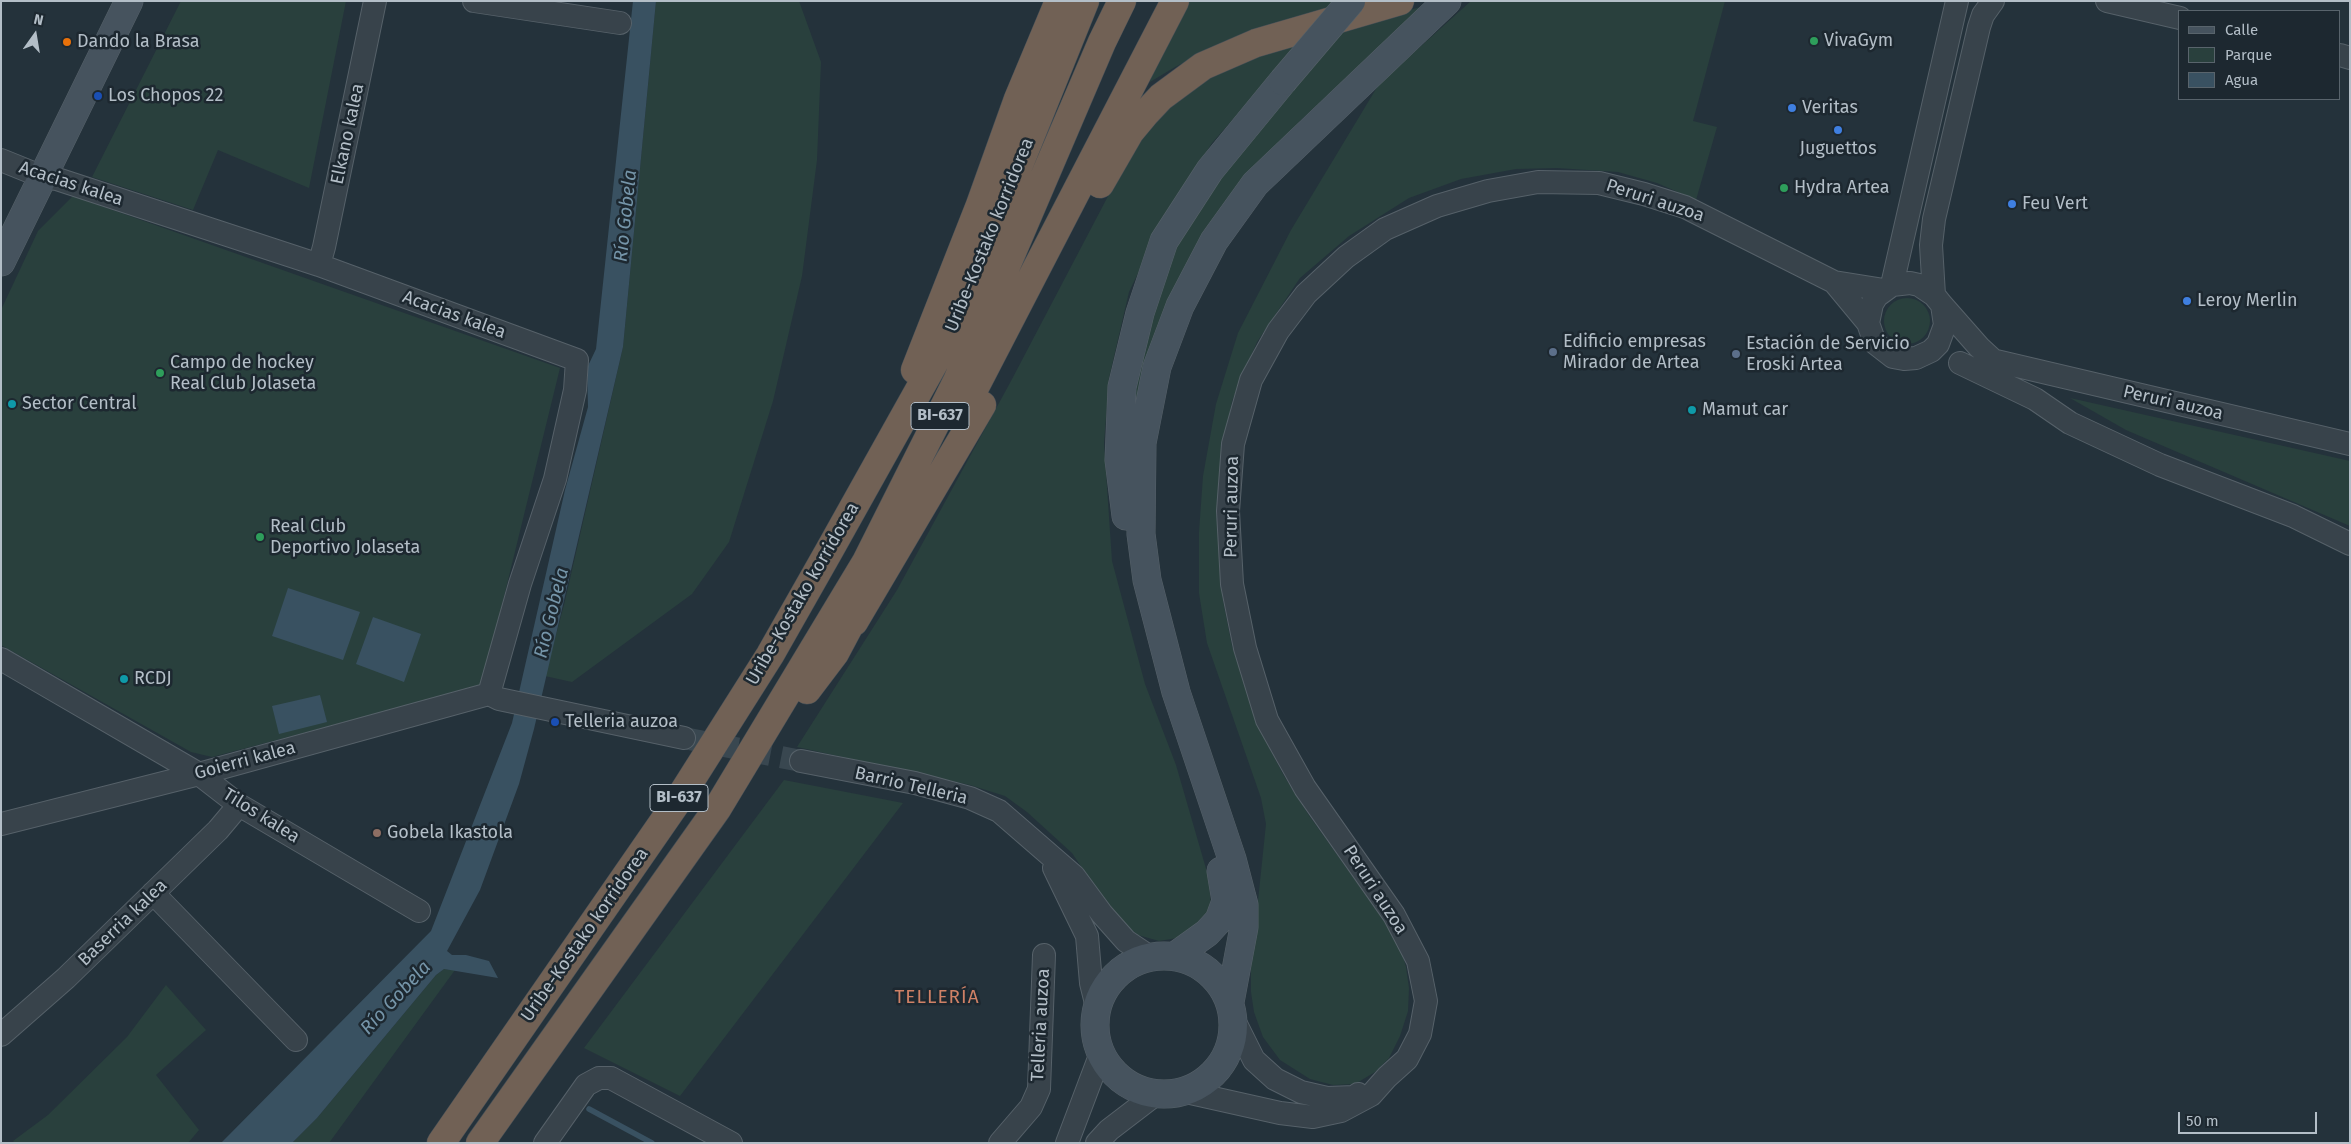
<!DOCTYPE html>
<meta charset="utf-8">
<style>
body{margin:0}
#map{position:relative;width:2351px;height:1144px;overflow:hidden;background:#24323b;font-family:"Fira Sans",sans-serif}
canvas{display:block}
.frame{position:absolute;inset:0;border:2px solid #b3bec7;pointer-events:none}
.legend{position:absolute;left:2178px;top:10px;width:162px;height:90px;box-sizing:border-box;background:#1d2830;border:1px solid #59646c;margin:0;padding:6px 9px;list-style:none;font-size:15px;color:#b3bec7}
.legend li{display:flex;align-items:center;gap:10px;height:25px}
.legend b{width:25px;border:1px solid #59646c}
.north{position:absolute;left:10px;top:10px;width:50px;height:50px;-webkit-text-stroke:4px #1d2830;paint-order:stroke;rotate:13deg;font-size:14px;font-weight:700;line-height:20px;text-align:center;color:#b3bec7}
.north::after{content:'';display:block;margin:auto;width:18px;height:22px;background:#b3bec7;clip-path:polygon(50% 0,100% 100%,50% 72%,0 100%)}
.scale{position:absolute;left:2178px;top:1112px;width:139px;height:22px;box-sizing:border-box;border:2px solid #b3bec7;border-top:0;padding-left:6px;font-size:15px;line-height:18px;white-space:nowrap;color:#b3bec7;-webkit-text-stroke:4px #1d2830;paint-order:stroke}
</style>
<div id="map">
<canvas width="2351" height="1144"></canvas>
<div class="frame"></div>
<ul class="legend">
<li><b style="height:6px;background:#46535e"></b>Calle</li>
<li><b style="height:14px;background:#29403d"></b>Parque</li>
<li><b style="height:14px;background:#395161"></b>Agua</li>
</ul>
<div class="north">N</div>
<div class="scale">50 m</div>
</div>
<script>
const ctx = document.querySelector('canvas').getContext('2d');
ctx.lineJoin = 'round';
function fill(path, color) {
  ctx.fillStyle = color;
  ctx.fill(path, 'evenodd');
}
function toPath(rows) {
  const path = new Path2D();
  for (const r of rows) {
    if (r.length === 3) {
      path.moveTo(r[0] + r[2], r[1]);
      path.arc(r[0], r[1], r[2], 0, 2 * Math.PI);
      continue;
    }
    path.moveTo(r[0], r[1]);
    for (let i = 2; i < r.length; i += 2) path.lineTo(r[i], r[i + 1]);
  }
  return path;
}
function trace(path, color, width, dash) {
  ctx.strokeStyle = color;
  ctx.lineWidth = width;
  ctx.lineCap = dash ? 'butt' : 'round';
  ctx.setLineDash(dash || []);
  ctx.stroke(path);
}
function label(font, color, halo, rows, align = 'center') {
  ctx.font = font + ' "Fira Sans",sans-serif';
  ctx.lineWidth = 5;
  ctx.setLineDash([]);
  ctx.textBaseline = 'middle';
  ctx.strokeStyle = halo;
  ctx.fillStyle = color;
  for (const [text, x, y, turn = 0] of rows) {
    ctx.save();
    ctx.translate(x, y);
    ctx.rotate((+turn || 0) * Math.PI / 180);
    ctx.textAlign = isNaN(turn) ? turn : align;
    if (halo) ctx.strokeText(text, 0, 0);
    ctx.fillText(text, 0, 0);
    ctx.restore();
  }
}
fill(toPath([
 [181,1,346,1,309,188,218,150,193,210,92,177],
 [656,1,799,1,821,62,817,160,802,276,773,401,729,542,692,594,572,682,545,676,564,605,623,347],
 [1190,1,1333,1,1329,8,1219,45,1175,67,1150,82,1152,74],
 [1471,1,1725,1,1693,121,1717,127,1696,200,1657,183,1618,172,1557,168,1516,169,1461,179,1409,198,1349,236,1300,278,1257,342,1232,401,1222,457,1219,535,1223,601,1232,646,1262,734,1284,776,1308,814,1390,929,1401,949,1406,967,1409,988,1408,1011,1400,1036,1389,1058,1375,1072,1355,1084,1333,1085,1310,1079,1280,1060,1263,1037,1254,1012,1251,992,1251,968,1266,824,1261,798,1207,643,1199,593,1199,532,1203,476,1216,404,1238,333,1291,230,1379,84],
 [1424,6,1301,120,1241,187,1131,449,1130,383,1170,247,1224,165,1344,28],
 [1303,40,1212,143,1168,210,1129,292,1109,378,1104,443,1112,561,1145,684,1176,765,1209,879,1211,907,1200,923,1183,937,1159,941,1138,935,1129,928,1101,896,1072,853,1027,812,1005,796,970,785,797,747,897,590,1011,381,1127,160,1163,111,1195,81,1242,60],
 [73,196,560,368,482,686,212,757,191,752,1,645,1,310,38,231],
 [1907,321,23],
 [2070,398,2350,461,2350,526,2126,430],
 [784,780,903,803,680,1096,584,1048],
 [444,969,455,970,329,1143,292,1143,317,1118,436,975],
 [166,985,206,1030,156,1075,199,1130,188,1143,15,1143,13,1141,48,1115,127,1037]
]), '#29403d');
fill(toPath([
 [633,1,656,1,623,347,534,729,519,784,480,890,447,951,452,955,466,955,489,961,498,978,444,969,436,975,317,1118,292,1143,221,1143,431,931,512,723,565,490,588,407,587,368,596,349],
 [288,588,360,612,343,660,272,636],
 [373,617,421,634,404,682,356,664],
 [320,695,327,722,279,734,272,706]
]), '#395161');
trace(toPath([
 [589,1109,652,1143]
]), '#395161', 5.5);
trace(toPath([
 [684,738,801,761]
]), '#394750', 22, [22, 11]);
const street = toPath([
 [474,1,620,23],
 [2107,1,2180,18],
 [2340,55,2350,58],
 [1,160,43,177,57,179,319,265,577,360,575,390,555,479,520,584,489,694],
 [319,265,324,247,375,1],
 [1834,282,1868,323,1875,343,1893,357,1904,359,1916,358,1931,351,1938,344,1945,325,1942,305,1934,295,1919,285,1910,283,1892,285,1877,296,1872,304,1868,323],
 [1892,285,1957,1],
 [1934,295,1931,245,1934,219,1979,27,1983,15,1993,1],
 [1942,305,1979,347,2005,371],
 [1996,361,2350,444],
 [1960,363,2035,399,2070,423,2160,465,2293,516,2350,544],
 [1,659,199,774,239,805,419,911],
 [489,694,499,699,684,738],
 [801,761,915,783,970,798,999,811,1074,876,1102,914,1126,941,1150,957],
 [1,824,199,774,489,694],
 [1054,868,1087,936,1091,983,1097,1007],
 [153,893,296,1040],
 [1234,1020,1254,1060,1275,1079,1301,1092,1327,1098,1354,1097,1358,1094],
 [1,1035,66,978,218,830,239,805],
 [1186,1092,1280,1113,1313,1117,1341,1111,1371,1095,1387,1077,1407,1059,1420,1034,1426,1001,1418,961,1394,915,1305,788,1267,720,1245,648,1232,584,1228,511,1233,444,1251,380,1278,331,1306,294,1346,257,1385,229,1437,206,1488,191,1538,182,1599,183,1644,194,1685,207,1834,282,1884,290],
 [545,1143,586,1085,599,1078,611,1078,731,1143],
 [1000,1143,1031,1107,1039,1089,1044,955],
 [1067,1143,1101,1053],
 [1097,1143,1109,1130,1156,1094]
]);
const secondary = toPath([
 [1,262,129,1],
 [1126,516,1119,460,1122,387,1140,313,1164,241,1210,170,1283,81],
 [1164,1025,69],
 [1175,956,1207,933,1219,920,1226,901,1221,871],
 [1230,1002,1244,927,1244,905,1232,859,1176,692,1147,580,1141,534,1142,443,1157,367,1180,306,1214,241,1255,184,1447,1]
]);
const highway = toPath([
 [1100,184,1130,132,1145,114,1161,97,1203,66,1256,43,1400,1],
 [915,370,980,205,1018,99,1059,1],
 [959,418,1175,1],
 [854,622,982,405],
 [807,690,835,653,861,604],
 [441,1143,677,802,770,655,829,551,952,331,1085,1],
 [480,1143,717,809,866,562,957,381,1102,42,1122,1]
]);
trace(street, '#566169', 24);
trace(secondary, '#566169', 29);
trace(highway, '#434e56', 29);
trace(street, '#38434b', 22);
trace(secondary, '#46535e', 28);
trace(highway, '#716155', 28);
const secondaryBridge = toPath([
 [1283,81,1351,1]
]);
trace(secondaryBridge, '#566169', 29, []);
trace(secondaryBridge, '#46535e', 28);
for (const [x, y, r, color] of [
 [1814,41,5,"#2e9e5b"],
 [67,42,5,"#e8710a"],
 [98,96,5,"#1a4fb4"],
 [1792,108,5,"#3f7fe0"],
 [1838,130,5,"#3f7fe0"],
 [1784,188,5,"#2e9e5b"],
 [2012,204,5,"#3f7fe0"],
 [2187,301,5,"#3f7fe0"],
 [1553,352,5,"#5c6f8a"],
 [1736,354,5,"#5c6f8a"],
 [160,373,5,"#2e9e5b"],
 [12,404,5,"#0f9aa8"],
 [1692,410,5,"#0f9aa8"],
 [260,537,5,"#2e9e5b"],
 [124,679,5,"#0f9aa8"],
 [555,722,5,"#1a4fb4"],
 [377,833,5,"#8d6e63"]
]) {
  const dot = new Path2D();
  dot.arc(x, y, r, 0, 2 * Math.PI);
  ctx.fillStyle = color;
  ctx.fill(dot);
  trace(dot, '#1d2830', 2);
}
for (const [x, y, w] of [
 [940,416,58],
 [679,798,58]
]) {
  const box = new Path2D();
  box.roundRect(x - w / 2, y - 13.5, w, 27, 4);
  ctx.fillStyle = '#1d2830';
  ctx.fill(box);
  trace(box, '#b3bec7', 1);
}
label('bold 16px', '#b3bec7', null, [
 ["BI-637",940,416],
 ["BI-637",679,798]
]);
label('18px', '#b3bec7', '#1d2830', [
 ["VivaGym",1824,41],
 ["Dando la Brasa",77,42],
 ["Los Chopos 22",108,96],
 ["Veritas",1802,108],
 ["Juguettos",1838,149,"center"],
 ["Hydra Artea",1794,188],
 ["Feu Vert",2022,204],
 ["Leroy Merlin",2197,301],
 ["Edificio empresas",1563,342],
 ["Mirador de Artea",1563,363],
 ["Estación de Servicio",1746,344],
 ["Eroski Artea",1746,365],
 ["Campo de hockey",170,363],
 ["Real Club Jolaseta",170,384],
 ["Sector Central",22,404],
 ["Mamut car",1702,410],
 ["Real Club",270,527],
 ["Deportivo Jolaseta",270,548],
 ["RCDJ",134,679],
 ["Telleria auzoa",565,722],
 ["Gobela Ikastola",387,833]
], 'left');
label('18px', '#b3bec7', '#1d2830', [
 ["Elkano kalea",348,134,-78],
 ["Acacias kalea",71,184,18],
 ["Peruri auzoa",1655,201,18],
 ["Uribe-Kostako korridorea",990,235,-68],
 ["Acacias kalea",454,315,20],
 ["Peruri auzoa",2173,403,13],
 ["Peruri auzoa",1232,507,-89],
 ["Uribe-Kostako korridorea",803,594,-60],
 ["Goierri kalea",245,761,-15],
 ["Barrio Telleria",911,786,13],
 ["Tilos kalea",261,816,32],
 ["Peruri auzoa",1375,890,57],
 ["Baserria kalea",123,923,-44],
 ["Uribe-Kostako korridorea",585,935,-55],
 ["Telleria auzoa",1041,1025,-87]
]);
label('italic 19px', '#7595a9', '#1d2830', [
 ["Río Gobela",626,216,-84],
 ["Río Gobela",552,613,-76],
 ["Río Gobela",396,998,-47]
]);
ctx.letterSpacing = '1px';
label('19px', '#cf8166', '#1d2830', [
 ["TELLERÍA",937,998]
]);
ctx.letterSpacing = '0px';
</script>
